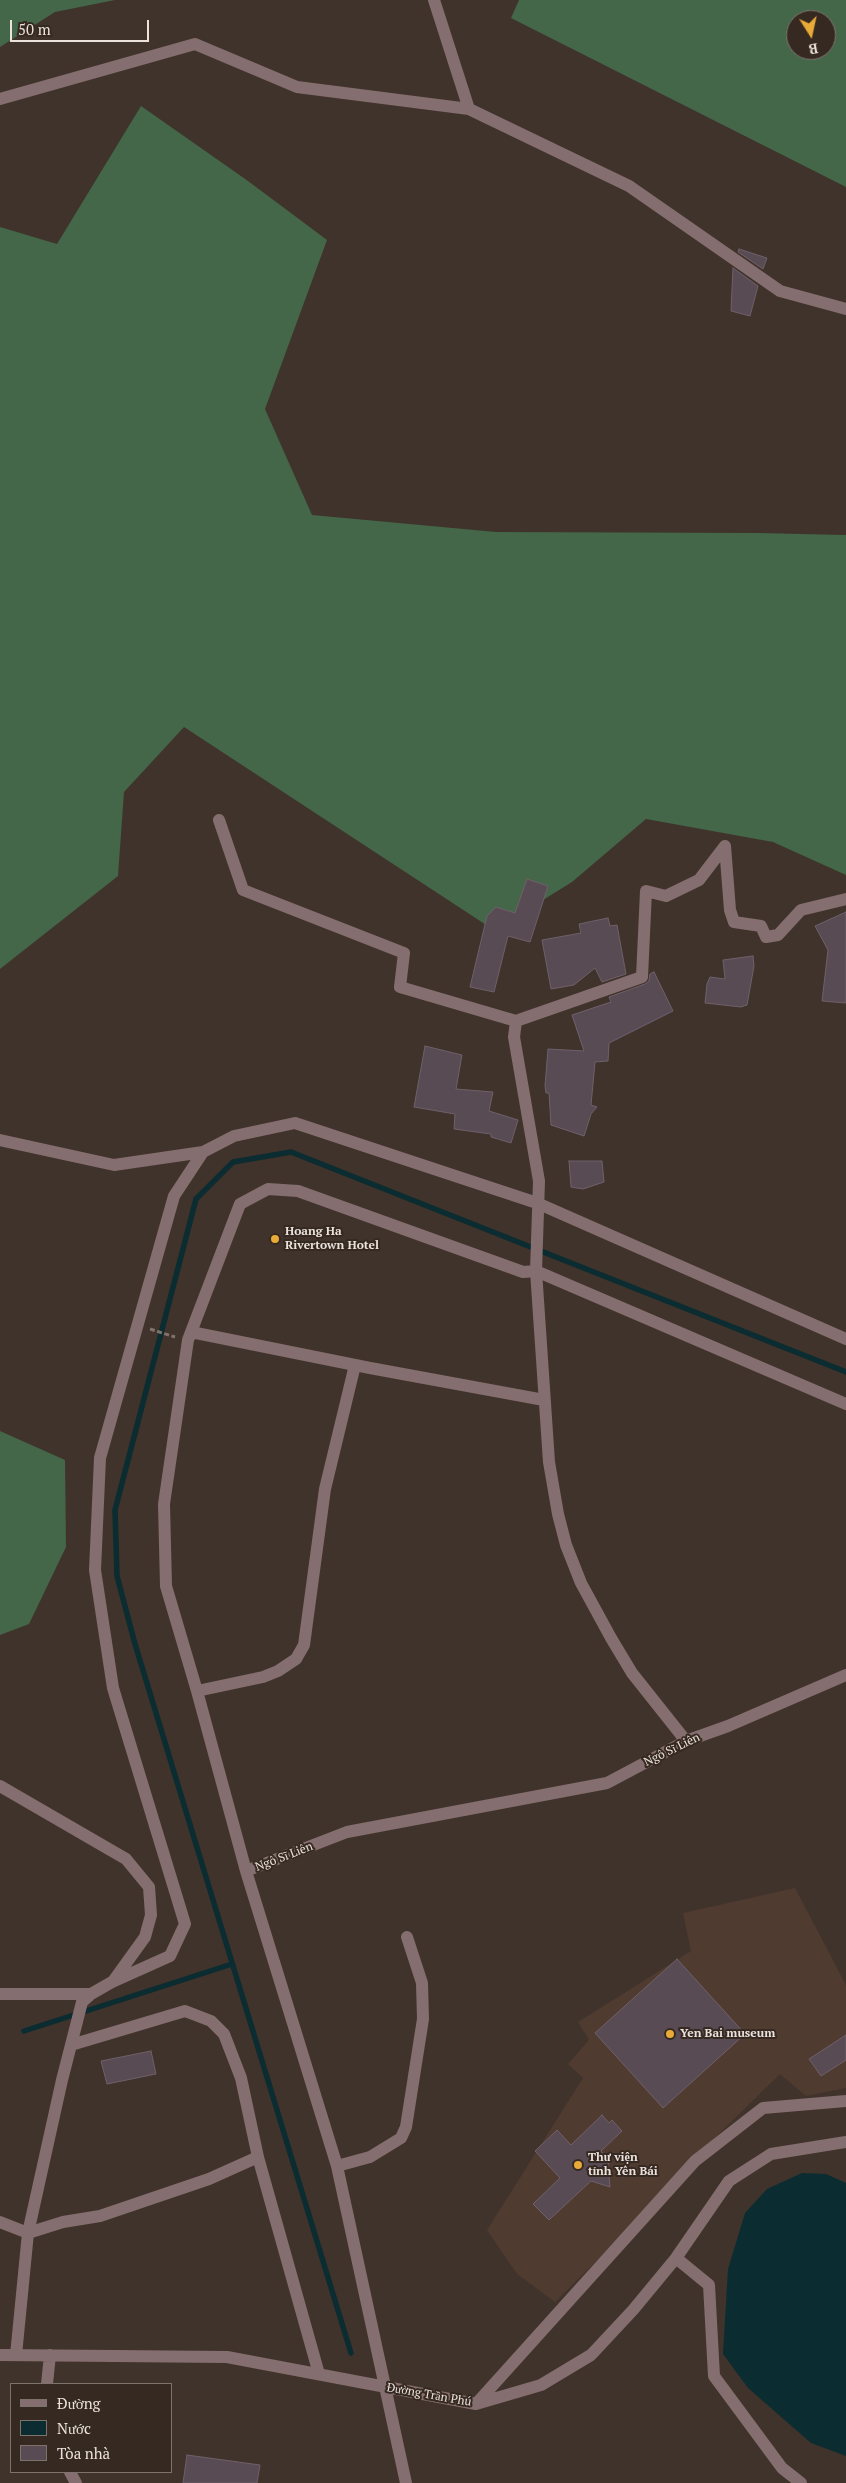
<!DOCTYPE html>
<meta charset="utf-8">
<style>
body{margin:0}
#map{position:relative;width:846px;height:2483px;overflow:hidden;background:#40332b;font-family:"PT Serif",serif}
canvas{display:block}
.legend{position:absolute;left:10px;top:2383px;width:162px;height:90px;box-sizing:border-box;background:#362921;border:1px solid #7e736c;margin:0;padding:6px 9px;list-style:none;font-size:15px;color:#ebe2dd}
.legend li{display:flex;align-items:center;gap:10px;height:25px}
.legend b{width:25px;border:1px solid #7e736c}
.north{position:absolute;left:786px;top:10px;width:50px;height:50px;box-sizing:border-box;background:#362921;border:1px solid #7e736c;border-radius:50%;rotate:170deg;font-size:14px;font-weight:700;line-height:20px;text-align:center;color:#ebe2dd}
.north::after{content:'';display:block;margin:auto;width:18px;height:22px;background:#e9ab38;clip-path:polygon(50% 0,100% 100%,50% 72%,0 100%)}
.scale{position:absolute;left:10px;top:20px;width:139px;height:22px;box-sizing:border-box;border:2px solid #ebe2dd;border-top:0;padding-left:6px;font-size:15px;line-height:18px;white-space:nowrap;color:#ebe2dd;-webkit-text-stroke:4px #362921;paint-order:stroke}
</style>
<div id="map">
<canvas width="846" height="2483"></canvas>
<ul class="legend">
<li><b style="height:6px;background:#856e6f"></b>Đường</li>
<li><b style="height:14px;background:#0b2c30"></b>Nước</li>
<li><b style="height:14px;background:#594b54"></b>Tòa nhà</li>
</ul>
<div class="north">B</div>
<div class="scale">50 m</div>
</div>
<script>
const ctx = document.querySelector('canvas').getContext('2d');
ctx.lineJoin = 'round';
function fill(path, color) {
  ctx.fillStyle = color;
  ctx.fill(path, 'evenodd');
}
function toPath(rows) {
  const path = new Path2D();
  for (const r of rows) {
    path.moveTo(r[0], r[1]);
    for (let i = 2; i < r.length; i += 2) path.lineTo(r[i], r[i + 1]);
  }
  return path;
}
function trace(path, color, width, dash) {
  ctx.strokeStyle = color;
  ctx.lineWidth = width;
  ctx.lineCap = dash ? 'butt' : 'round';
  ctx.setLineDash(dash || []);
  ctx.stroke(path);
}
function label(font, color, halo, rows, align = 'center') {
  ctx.font = font + ' "PT Serif",serif';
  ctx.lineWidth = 4;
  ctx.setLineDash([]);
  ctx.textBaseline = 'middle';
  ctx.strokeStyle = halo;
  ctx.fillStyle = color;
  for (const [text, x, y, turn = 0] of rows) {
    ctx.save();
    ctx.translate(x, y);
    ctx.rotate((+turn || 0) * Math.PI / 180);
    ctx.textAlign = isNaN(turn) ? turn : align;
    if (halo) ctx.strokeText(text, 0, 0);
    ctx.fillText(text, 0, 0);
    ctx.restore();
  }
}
fill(toPath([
 [795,1888,846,1985,846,2088,806,2096,780,2074,680,2172,631,2227,555,2302,517,2274,487,2230,583,2078,568,2064,589,2040,578,2022,691,1951,683,1913]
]), '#4f3b2f');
fill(toPath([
 [0,0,115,0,55,12,0,47],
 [519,0,846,0,846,187,511,18],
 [796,20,826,20,826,50,796,50],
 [141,106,248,181,327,240,265,409,312,515,496,532,756,533,846,535,846,875,773,842,646,819,572,882,543,900,503,936,184,727,124,792,118,876,0,969,0,227,57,244],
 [0,1431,65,1460,66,1547,29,1624,0,1635]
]), '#436748');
fill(toPath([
 [802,2173,826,2174,846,2183,846,2456,811,2443,748,2388,723,2354,728,2269,745,2213,767,2189]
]), '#0b2c30');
trace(toPath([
 [24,2031,232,1964],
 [351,2353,135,1644,117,1576,115,1510,196,1199,233,1162,291,1152,846,1372]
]), '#0b2c30', 5.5);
const building = toPath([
 [739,249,767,258,763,269,738,252,739,249],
 [733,268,758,286,750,316,731,311,733,268],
 [527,879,548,886,530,942,508,936,494,992,470,987,487,916,496,907,515,913,527,879],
 [846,912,846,1003,822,1001,828,950,815,926,846,912],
 [608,918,610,926,617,925,626,974,602,982,595,968,574,985,551,989,542,940,581,933,579,924,608,918],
 [753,956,754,966,747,1005,741,1007,705,1003,707,984,710,977,725,979,723,960,753,956],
 [654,972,673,1011,609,1043,608,1061,595,1062,591,1105,597,1107,591,1114,584,1136,551,1125,549,1093,546,1093,545,1086,548,1049,584,1051,572,1015,611,1002,609,997,645,984,649,981,650,974,654,972],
 [425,1046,462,1055,456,1089,493,1092,489,1111,518,1120,511,1143,491,1137,491,1134,454,1129,455,1114,414,1107,425,1046],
 [569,1161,602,1161,604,1182,583,1189,571,1187,569,1161],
 [677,1959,745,2034,663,2108,595,2033,677,1959],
 [846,2035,846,2060,821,2076,809,2059,846,2035],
 [151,2051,156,2074,107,2084,101,2061,151,2051],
 [602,2115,609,2123,612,2120,622,2131,601,2151,611,2162,608,2164,610,2187,591,2181,549,2220,533,2204,560,2178,535,2151,557,2130,571,2145,602,2115],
 [187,2455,260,2465,257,2483,183,2483,187,2455]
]);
fill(building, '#594b54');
trace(building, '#6f606a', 1);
trace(toPath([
 [150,1329,175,1337]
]), '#7f736c', 3, [5, 2.5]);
trace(toPath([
 [434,0,469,109],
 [0,99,195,44,297,87,469,109,629,186,780,291,846,309],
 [219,820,243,890,404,953,400,987,516,1021],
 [0,1140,114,1165,203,1152],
 [191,1332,370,1368,544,1400],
 [197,1691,263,1677,278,1671,296,1659,304,1645,325,1489,355,1365],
 [686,1741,632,1673,611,1638,581,1583,566,1545,558,1514,549,1462,536,1271,539,1181,514,1037,516,1021,642,977,646,891,666,896,699,880,725,846,730,910,734,922,761,926,766,937,778,935,801,910,846,899],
 [0,1786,126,1859,149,1887,151,1915,145,1937,114,1980],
 [246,1871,197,1691,166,1586,164,1504,188,1340,240,1204,268,1189,298,1191,523,1272,536,1271,846,1404],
 [407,1937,422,1983,423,2019,406,2127,401,2138,370,2157,337,2166,246,1871,347,1832,607,1783,686,1741,728,1726,846,1675],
 [0,1994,91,1994],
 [71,2045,185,2011,211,2021,224,2034,241,2078,258,2157,319,2374],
 [337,2166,406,2483],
 [0,2222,28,2233,63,2222,100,2216,209,2179,258,2157],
 [676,2258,709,2285,714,2376,782,2468,801,2483],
 [0,2355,227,2357,476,2404,541,2385,591,2355,633,2310,676,2258,729,2181,771,2154,846,2142],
 [16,2355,28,2233,62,2080,82,2002,91,1994,112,1982,170,1956,185,1924,113,1688,95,1570,100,1458,174,1196,203,1152,234,1136,295,1123,537,1203,846,1339],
 [47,2384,50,2355],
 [476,2404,695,2161,763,2108,846,2101],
 [70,2472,76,2483]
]), '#856e6f', 12);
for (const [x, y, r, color] of [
 [275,1239,5,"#e9ab38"],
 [670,2034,5,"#e9ab38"],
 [578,2165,5,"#e9ab38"]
]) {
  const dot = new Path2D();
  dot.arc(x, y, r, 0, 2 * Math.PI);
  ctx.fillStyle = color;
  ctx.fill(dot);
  trace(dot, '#362921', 2);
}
label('bold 12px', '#ebe2dd', '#362921', [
 ["Hoang Ha",285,1232],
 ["Rivertown Hotel",285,1246],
 ["Yen Bai museum",680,2034],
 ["Thư viện",588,2158],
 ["tỉnh Yên Bái",588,2172]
], 'left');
label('12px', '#ebe2dd', '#362921', [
 ["Ngô Sĩ Liên",672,1750,-26],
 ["Ngô Sĩ Liên",284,1857,-21],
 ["Đường Trần Phú",429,2395,10]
]);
</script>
